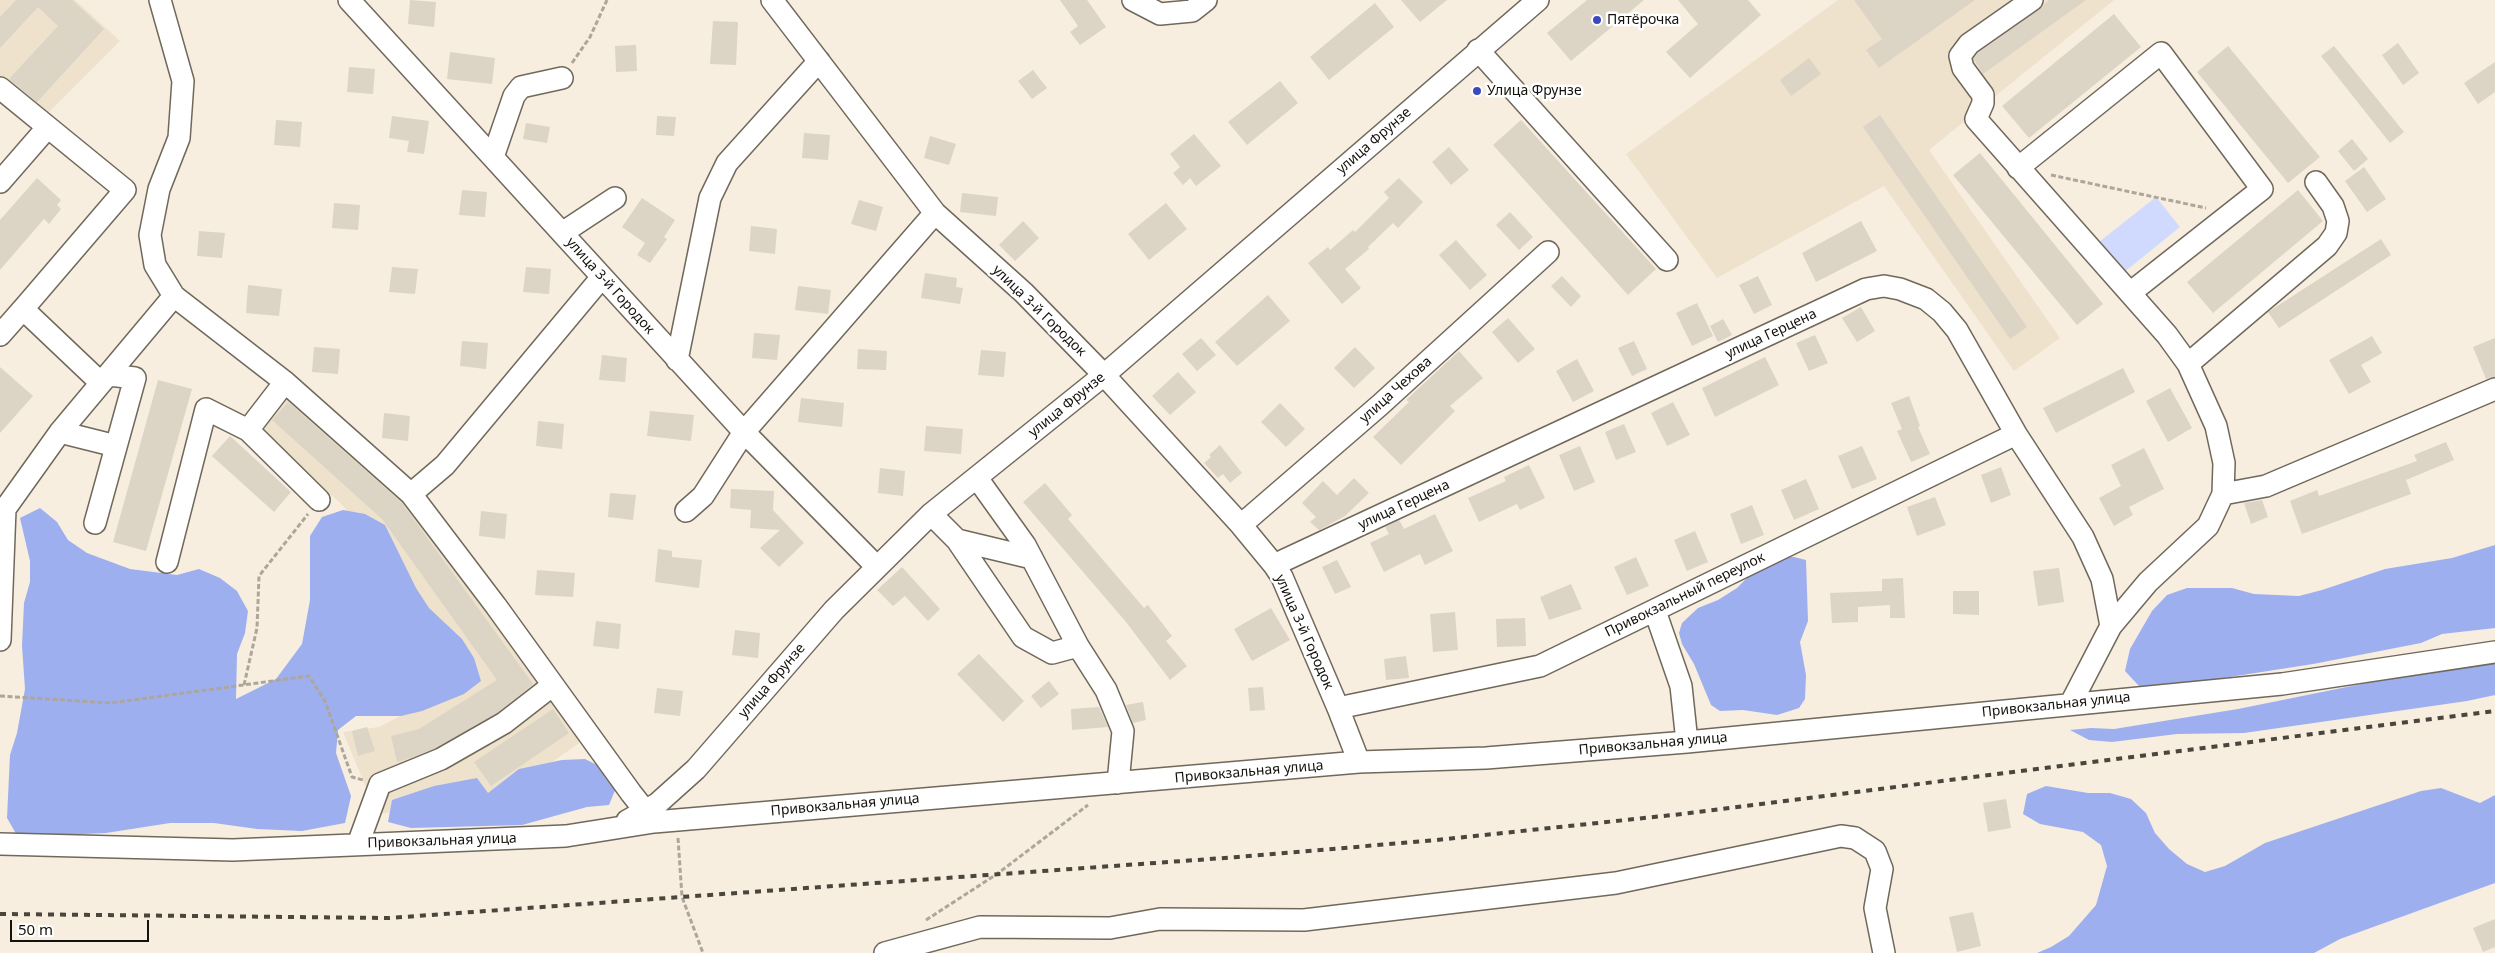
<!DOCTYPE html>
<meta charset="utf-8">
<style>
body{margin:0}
#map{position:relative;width:2495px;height:953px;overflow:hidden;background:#f7eedf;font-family:"Noto Sans",sans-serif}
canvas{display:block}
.scale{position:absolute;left:10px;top:920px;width:139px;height:22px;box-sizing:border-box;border:2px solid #15120d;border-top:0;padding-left:6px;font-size:15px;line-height:18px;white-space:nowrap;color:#15120d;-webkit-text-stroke:4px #fff;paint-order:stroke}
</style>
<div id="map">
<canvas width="2495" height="953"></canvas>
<div class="scale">50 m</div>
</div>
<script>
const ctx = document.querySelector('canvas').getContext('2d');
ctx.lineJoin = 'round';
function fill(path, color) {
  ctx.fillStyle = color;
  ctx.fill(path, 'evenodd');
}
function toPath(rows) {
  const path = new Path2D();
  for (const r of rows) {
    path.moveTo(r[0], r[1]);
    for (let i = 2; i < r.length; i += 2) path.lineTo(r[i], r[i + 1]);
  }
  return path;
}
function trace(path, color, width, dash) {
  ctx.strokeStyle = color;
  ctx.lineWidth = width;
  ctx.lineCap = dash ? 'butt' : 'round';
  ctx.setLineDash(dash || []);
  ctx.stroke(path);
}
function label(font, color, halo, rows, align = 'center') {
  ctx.font = font + ' "Noto Sans",sans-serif';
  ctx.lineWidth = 5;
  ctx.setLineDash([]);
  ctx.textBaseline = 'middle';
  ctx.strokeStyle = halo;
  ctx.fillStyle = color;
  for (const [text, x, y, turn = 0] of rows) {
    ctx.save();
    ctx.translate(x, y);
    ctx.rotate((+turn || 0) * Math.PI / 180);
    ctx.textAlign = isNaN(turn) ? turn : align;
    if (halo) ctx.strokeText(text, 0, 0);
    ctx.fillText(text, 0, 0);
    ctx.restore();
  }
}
fill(toPath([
 [0,0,75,0,120,41,45,116,0,78],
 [1838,0,2114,0,1929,150,2060,338,2014,371,1884,186,1717,278,1626,154],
 [285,390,404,498,582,741,501,798,377,814,343,732,379,727,471,680,369,533,338,501,255,428]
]), '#eee2cc');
fill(toPath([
 [2156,197,2180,227,2123,273,2099,242]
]), '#cfdafe');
fill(toPath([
 [40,508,57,522,68,540,87,553,130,569,177,575,199,569,220,578,237,591,248,611,245,633,237,654,236,699,276,679,302,644,310,600,310,536,322,517,343,510,365,514,385,525,416,588,429,608,462,639,474,658,481,681,464,694,422,711,401,716,356,716,338,730,336,753,351,796,345,823,302,831,257,829,214,823,170,823,106,833,18,837,7,818,10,755,17,733,25,689,22,646,24,603,30,582,30,561,20,518],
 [2495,545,2495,628,2442,634,2421,643,2313,664,2204,681,2162,692,2139,686,2125,671,2130,649,2152,611,2167,595,2187,588,2232,588,2254,594,2299,596,2322,590,2385,569,2452,558],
 [1783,557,1794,557,1806,560,1808,621,1800,642,1806,675,1805,699,1799,708,1777,715,1743,710,1720,711,1711,705,1694,664,1682,644,1679,633,1682,623,1698,608,1718,600,1737,588,1753,572],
 [2495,657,2495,695,2467,701,2244,733,2177,734,2112,742,2089,740,2070,730,2091,728,2114,729,2238,709],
 [585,759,605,769,616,788,609,805,587,807,522,825,411,828,388,822,392,800,434,786,477,778,488,793,519,769,562,760],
 [2046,786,2088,793,2110,793,2131,799,2146,813,2155,833,2169,849,2187,864,2205,872,2225,866,2265,843,2421,791,2441,788,2480,803,2495,795,2495,883,2340,939,2314,953,2037,953,2051,947,2069,936,2096,905,2107,866,2101,845,2083,832,2040,824,2023,814,2027,794]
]), '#9eafef');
fill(toPath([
 [16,0,72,0,104,29,37,102,9,79,58,26,38,7,0,48,0,17],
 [410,0,436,2,434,27,408,24],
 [1060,0,1087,0,1106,27,1080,45,1070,32,1078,26],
 [1401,0,1447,0,1420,22],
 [1587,0,1644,0,1571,61,1547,33],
 [1678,0,1748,0,1761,15,1690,78,1666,52,1698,24],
 [1854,0,1975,0,1879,68,1866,50,1882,39],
 [2049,0,2086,0,1983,74,1974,59,1978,53,2039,10],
 [1375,3,1394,27,1329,80,1310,57],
 [2114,14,2141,47,2029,138,2002,106],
 [713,21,738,22,736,65,710,64],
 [2398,43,2419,73,2403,85,2382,55],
 [636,45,637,71,616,72,615,46],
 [2228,46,2320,157,2288,183,2197,72],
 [2334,46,2404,132,2390,143,2321,56],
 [450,52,495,58,492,84,447,79],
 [1809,58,1821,74,1791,96,1780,80],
 [2495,62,2495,92,2478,104,2464,83],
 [349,67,375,69,373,94,347,92],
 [1033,70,1047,88,1032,99,1018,81],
 [1280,81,1298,103,1247,145,1228,122],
 [1880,115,2027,327,2010,339,1863,127],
 [392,116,429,121,424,154,407,152,409,141,389,138],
 [657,116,676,117,674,136,656,135],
 [276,120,302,122,300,147,274,145],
 [1521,120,1656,269,1628,295,1493,145],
 [526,123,550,127,547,143,523,139],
 [804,133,830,135,828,160,802,158],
 [1194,134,1221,166,1196,186,1190,178,1183,185,1173,173,1180,167,1170,154],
 [930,136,956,144,949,165,924,158],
 [2352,139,2368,159,2354,171,2338,151],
 [1449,147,1469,170,1451,185,1432,162],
 [1980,153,2103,304,2077,325,1953,175],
 [2364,167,2386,199,2367,212,2345,181],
 [37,178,61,200,57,205,61,209,49,224,44,219,0,270,0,220],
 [1399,178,1423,202,1398,228,1393,223,1368,247,1369,249,1345,269,1361,288,1342,304,1308,263,1328,247,1330,250,1353,230,1355,232,1389,198,1384,192],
 [462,190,487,192,485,217,459,215],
 [2298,190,2323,221,2213,313,2187,282],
 [962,193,998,197,996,216,960,212],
 [642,198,675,220,664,237,667,239,650,263,637,255,645,243,622,227],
 [859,200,883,207,876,231,851,224],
 [334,203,360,205,358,230,332,228],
 [1166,203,1187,229,1149,260,1128,234],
 [1510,212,1533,237,1519,250,1496,225],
 [1023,221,1039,238,1015,261,999,245],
 [1861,221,1877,251,1816,282,1802,253],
 [751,226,777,229,775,254,749,251],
 [199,231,225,233,222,258,197,256],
 [2381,239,2391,255,2279,328,2268,312],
 [1456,240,1487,275,1470,290,1439,255],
 [392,267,418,269,415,294,389,292],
 [526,267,551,269,549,294,523,292],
 [925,273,957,278,956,287,963,288,960,304,921,298],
 [1562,276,1581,296,1571,307,1551,286],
 [1758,276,1772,305,1754,314,1739,285],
 [248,285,282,289,279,316,246,313],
 [798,286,831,290,828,314,795,310],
 [1268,295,1290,321,1237,366,1215,342],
 [1697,303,1713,336,1692,346,1676,313],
 [1861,307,1875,331,1857,342,1842,318],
 [1508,318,1535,349,1518,363,1492,332],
 [1723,319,1732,335,1718,342,1710,326],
 [754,333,780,335,777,360,752,358],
 [1815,335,1828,363,1809,371,1796,343],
 [2372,336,2382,353,2361,365,2371,382,2349,394,2329,360],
 [1201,338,1216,355,1197,371,1182,354],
 [2495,338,2495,377,2486,379,2473,347],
 [462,341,488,343,486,369,460,366],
 [1634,341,1647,369,1632,376,1618,348],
 [314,347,340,349,338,374,312,372],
 [1355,347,1375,368,1354,388,1334,368],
 [858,349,887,351,886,370,857,369],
 [981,350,1006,352,1004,377,978,375],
 [1459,351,1483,378,1450,406,1455,411,1401,465,1373,437,1409,402,1406,400],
 [602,355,627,358,625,382,599,380],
 [1765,357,1779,385,1715,417,1702,388],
 [1577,359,1594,391,1573,402,1556,371],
 [0,367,33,396,0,433],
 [2123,368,2135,392,2056,433,2043,408],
 [1178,372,1196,392,1170,415,1152,396],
 [158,380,192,389,146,551,113,542],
 [2170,388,2192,428,2168,442,2146,401],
 [1909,396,1920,426,1918,427,1930,454,1911,462,1897,431,1902,429,1891,403],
 [801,398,844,403,842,427,798,422],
 [288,402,402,503,533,684,497,713,436,748,407,759,397,762,391,736,419,729,497,680,382,519,272,420],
 [1673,402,1690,435,1667,446,1651,413],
 [1280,403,1305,429,1286,447,1261,422],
 [650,411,694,415,691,441,647,436],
 [384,413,410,416,408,441,382,438],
 [538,421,564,424,562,449,536,446],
 [1624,424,1636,452,1616,460,1605,432],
 [926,426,963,429,961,454,924,451],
 [230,436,291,492,274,512,212,456],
 [2446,442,2454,460,2406,480,2411,494,2302,534,2290,501,2317,490,2319,496,2417,461,2414,455],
 [1220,445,1242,473,1230,483,1223,474,1218,478,1204,463,1211,457,1209,455],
 [1580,446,1595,482,1574,491,1559,455],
 [1862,446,1877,479,1852,489,1838,456],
 [2144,448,2164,489,2129,507,2133,515,2114,526,2099,498,2121,486,2111,465],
 [1529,465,1545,498,1520,510,1517,504,1479,522,1468,498,1506,481,1504,477],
 [2001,467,2011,495,1991,503,1981,475],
 [880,468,905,471,903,496,878,493],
 [1354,478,1369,493,1345,516,1319,530,1310,522,1316,517,1302,503,1323,481,1337,495],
 [1806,479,1819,509,1794,520,1781,490],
 [1045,483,1072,515,1068,519,1144,608,1148,605,1172,636,1166,641,1187,666,1170,680,1126,622,1023,502],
 [731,489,774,491,773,510,804,543,779,567,760,548,780,530,750,528,751,510,730,508],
 [610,493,636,495,633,520,608,517],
 [1935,497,1946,525,1917,536,1907,507],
 [2262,500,2268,517,2251,524,2244,503],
 [1752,505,1764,535,1741,544,1730,514],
 [481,511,507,514,505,539,479,536],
 [1435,514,1453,551,1425,565,1420,554,1384,572,1370,543,1389,534,1385,527,1399,520,1404,529],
 [1695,531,1708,562,1687,571,1674,540],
 [658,549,672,551,672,557,702,560,699,588,655,582],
 [1636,557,1649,586,1627,595,1614,567],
 [1337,560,1351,587,1335,594,1322,567],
 [902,567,940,609,928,621,905,596,893,606,877,590],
 [2059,568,2064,602,2038,606,2033,571],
 [537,570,575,573,573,597,535,595],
 [1903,578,1905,618,1890,618,1890,605,1858,607,1858,622,1832,623,1830,593,1882,591,1882,579],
 [1571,584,1582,609,1549,620,1540,597],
 [1953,591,1979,591,1979,615,1953,614],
 [1271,608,1290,640,1252,661,1234,629],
 [1455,612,1458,650,1433,652,1430,614],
 [1525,618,1526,646,1497,647,1496,619],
 [596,621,621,624,619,649,593,646],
 [735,630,760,633,758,658,732,655],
 [979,654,1024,701,1003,722,957,674],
 [1406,656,1409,678,1386,680,1384,659],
 [1049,681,1059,694,1041,708,1031,696],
 [1263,687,1265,710,1250,711,1248,688],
 [657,688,683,691,680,716,654,713],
 [1143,702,1146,720,1133,723,1126,705],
 [1099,707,1108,727,1072,730,1071,709],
 [553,709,569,733,491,786,474,762],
 [367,727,375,751,358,756,352,731],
 [2006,799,2011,828,1988,832,1983,803],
 [1973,912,1981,946,1957,952,1949,917],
 [2495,919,2495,947,2483,952,2473,928]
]), '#dcd4c5');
const minor = toPath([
 [160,0,183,81,179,138,159,189,150,235,155,265,174,296,285,382,411,494,496,606,631,793,654,822],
 [349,0,744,432,876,566],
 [772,0,935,213,1024,293,1104,375,1241,525,1274,565,1282,577,1338,708,1359,762],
 [1133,0,1160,14,1192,11,1206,0],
 [2032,0,1969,44,1960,56,1963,68,1983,95,1983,103,1976,119,2167,335,2188,364,2216,426,2224,463,2223,494,2208,526,2148,582,2111,626,2071,703],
 [1478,50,1667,260],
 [0,88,125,190,23,309,101,383],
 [493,157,514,96,521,87,562,78],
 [2018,168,2161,53,2262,189,2130,293],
 [0,182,47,128],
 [562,233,615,198],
 [0,335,23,309],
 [677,360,710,198,727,163,819,61],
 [2188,364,2327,246,2336,233,2338,221,2333,206,2316,182],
 [285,382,248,430,319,500],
 [60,432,116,446],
 [977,478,1025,545,1078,646],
 [411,494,445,465,602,277],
 [2223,494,2266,486,2495,389],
 [686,511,703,496,744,432,935,213],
 [931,514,957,540,1023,637,1052,653,1078,646,1106,690,1123,731,1118,783],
 [95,523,135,378,109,375],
 [1241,525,1380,405,1548,252],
 [957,540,1032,558],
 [167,562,206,409,248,430],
 [1274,565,1866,289,1884,286,1900,289,1926,299,1942,312,1957,330,2016,434,2083,537,2102,579,2111,626],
 [1655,611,1681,686,1687,742],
 [0,640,5,509,60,432,174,296],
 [1338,708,1540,666,2016,434],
 [627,821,657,804,696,769,834,610,931,514,1104,375,1538,0],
 [0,844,233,850,566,836,654,822,1359,762,1486,758,1687,742,2282,684,2495,652],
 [358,844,380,784,441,759,504,723,553,685],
 [885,953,980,927,1110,928,1160,919,1304,920,1616,883,1841,836,1855,838,1875,851,1882,869,1875,908,1884,953]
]);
trace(minor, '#70685b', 24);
trace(toPath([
 [572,63,590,37,607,0],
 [2051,175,2206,208],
 [244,685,257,628,259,576,308,514],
 [0,696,111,703,309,676,325,701,352,777,363,780],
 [678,838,682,897,703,953],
 [926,920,997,874,1088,805]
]), '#ada69a', 3, [5, 2.5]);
trace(minor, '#fff', 21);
trace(toPath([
 [0,914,389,918,1238,857,1437,840,1682,814,2495,711]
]), '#4a463e', 4, [6, 6]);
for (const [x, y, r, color] of [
 [1597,20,5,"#3c49bc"],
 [1477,91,5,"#3c49bc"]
]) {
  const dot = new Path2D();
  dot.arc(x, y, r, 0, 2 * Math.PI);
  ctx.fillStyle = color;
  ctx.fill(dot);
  trace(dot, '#fff', 2);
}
label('14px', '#15120d', '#fff', [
 ["Пятёрочка",1607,20],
 ["Улица Фрунзе",1487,91]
], 'left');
label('14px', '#15120d', '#fff', [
 ["улица Фрунзе",1374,141,-41],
 ["улица 3-й Городок",610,286,48],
 ["улица 3-й Городок",1039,311,44],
 ["улица Герцена",1771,334,-25],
 ["улица Чехова",1396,390,-42],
 ["улица Фрунзе",1067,405,-39],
 ["улица Герцена",1404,505,-25],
 ["Привокзальный переулок",1685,595,-26],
 ["улица 3-й Городок",1304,632,66],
 ["улица Фрунзе",772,681,-49],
 ["Привокзальная улица",2056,705,-6],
 ["Привокзальная улица",1653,744,-5],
 ["Привокзальная улица",1249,772,-5],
 ["Привокзальная улица",845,805,-5],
 ["Привокзальная улица",442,841,-2]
]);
</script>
